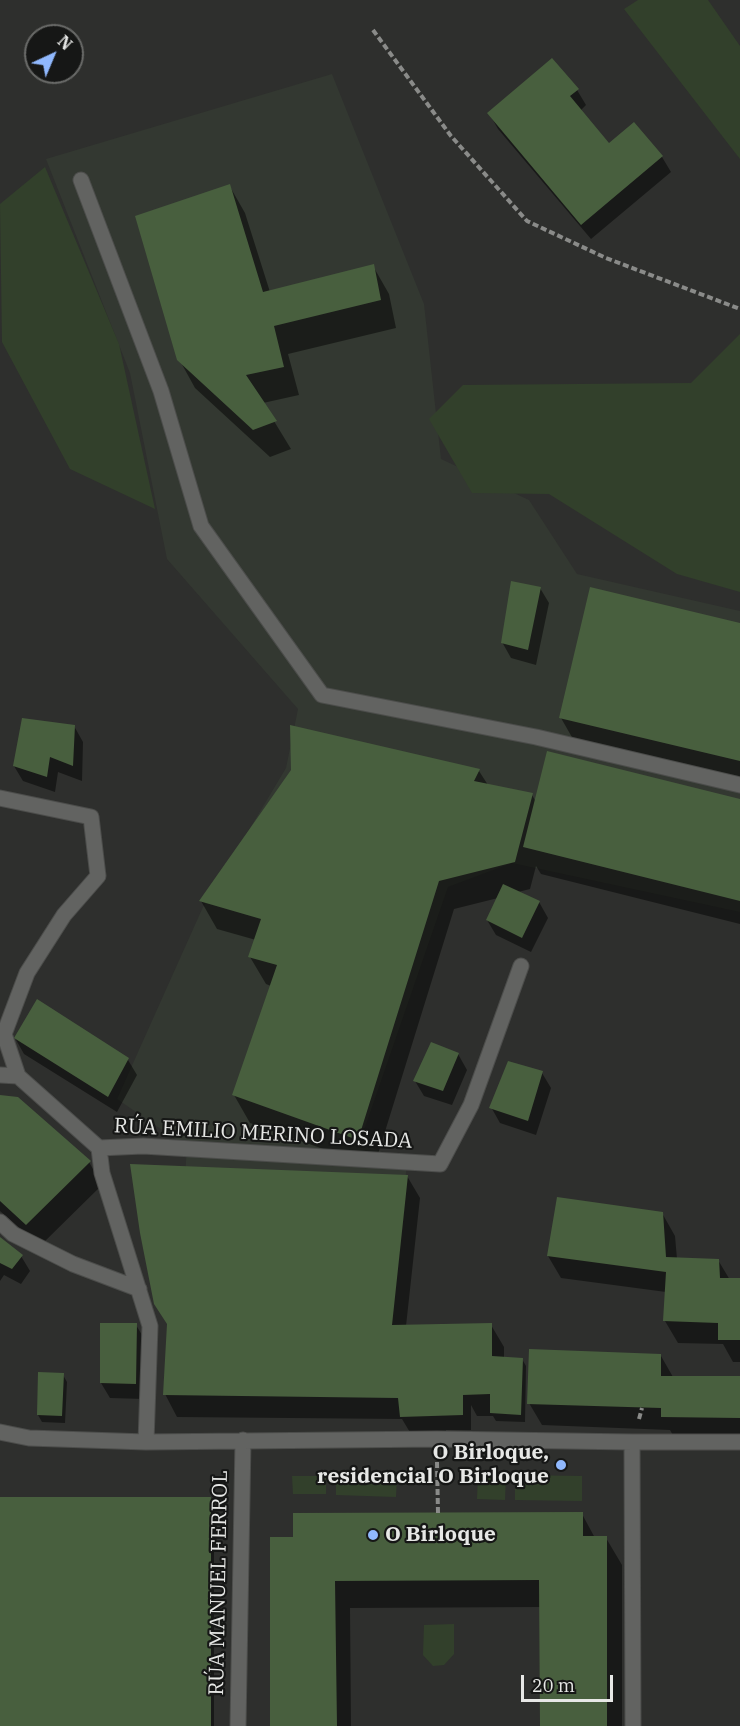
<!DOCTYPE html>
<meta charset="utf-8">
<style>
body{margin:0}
#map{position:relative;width:740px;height:1726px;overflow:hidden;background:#2e2f2d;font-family:"IBM Plex Serif",serif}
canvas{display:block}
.north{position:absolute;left:24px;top:24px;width:60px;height:60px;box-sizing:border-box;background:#161716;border:2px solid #6a6b69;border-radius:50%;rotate:44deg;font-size:16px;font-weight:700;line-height:24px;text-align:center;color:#e7e8e6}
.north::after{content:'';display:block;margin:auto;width:21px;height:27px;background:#90b8fd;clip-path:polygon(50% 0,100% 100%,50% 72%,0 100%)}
.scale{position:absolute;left:521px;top:1675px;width:92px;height:27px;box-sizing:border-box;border:3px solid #e7e8e6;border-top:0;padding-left:8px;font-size:18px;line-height:21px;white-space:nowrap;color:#e7e8e6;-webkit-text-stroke:4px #161716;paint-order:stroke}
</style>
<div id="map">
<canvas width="740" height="1726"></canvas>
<div class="north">N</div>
<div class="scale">20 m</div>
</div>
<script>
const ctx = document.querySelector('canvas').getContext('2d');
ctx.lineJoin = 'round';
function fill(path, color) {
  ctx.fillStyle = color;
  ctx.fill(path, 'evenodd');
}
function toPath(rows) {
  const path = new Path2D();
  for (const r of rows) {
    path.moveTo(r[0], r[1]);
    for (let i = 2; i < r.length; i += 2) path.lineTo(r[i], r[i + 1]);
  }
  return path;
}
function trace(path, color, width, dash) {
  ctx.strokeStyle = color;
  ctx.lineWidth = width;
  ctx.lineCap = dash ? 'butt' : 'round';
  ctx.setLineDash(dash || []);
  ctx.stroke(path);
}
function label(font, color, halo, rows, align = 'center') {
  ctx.font = font + ' "IBM Plex Serif",serif';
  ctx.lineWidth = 4.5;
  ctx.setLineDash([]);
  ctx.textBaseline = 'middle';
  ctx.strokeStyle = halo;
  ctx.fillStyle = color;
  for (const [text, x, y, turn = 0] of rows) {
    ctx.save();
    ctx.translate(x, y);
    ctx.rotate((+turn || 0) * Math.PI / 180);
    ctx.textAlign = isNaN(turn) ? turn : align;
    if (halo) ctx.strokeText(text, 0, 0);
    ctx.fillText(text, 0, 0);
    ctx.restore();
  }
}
fill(toPath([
 [332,74,424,304,441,459,529,500,577,574,740,611,740,912,512,863,448,887,360,1142,407,1164,383,1388,170,1389,187,1147,117,1099,203,907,286,768,298,709,167,559,130,373,46,159]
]), '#333831');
fill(toPath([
 [638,0,708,0,740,46,740,159,624,9],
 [45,167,119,344,155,509,70,469,2,342,0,204],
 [740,334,740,592,677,574,549,494,472,493,429,419,463,385,691,383],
 [336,1475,397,1476,396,1497,336,1495],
 [515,1475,582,1476,582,1501,515,1500],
 [292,1476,326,1476,326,1494,293,1494],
 [478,1476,506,1476,505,1500,477,1499],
 [454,1624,454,1654,444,1665,433,1666,423,1655,424,1625]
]), '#32402b');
fill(toPath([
 [577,90,586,105,580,111,609,145,634,124,662,157,671,172,591,239,498,129,489,113],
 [229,185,245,213,270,292,373,266,389,294,396,328,288,354,299,395,263,403,291,449,270,457,195,388,179,359],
 [540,588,549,603,536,665,511,658,502,642],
 [740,624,740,784,577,746,561,718],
 [74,726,83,742,82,781,58,772,55,792,23,781,14,766],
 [479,771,488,785,532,795,536,802,740,800,740,924,541,874,536,866,530,889,518,892,539,902,548,918,531,952,496,935,487,920,498,898,454,909,374,1167,250,1123,234,1095,271,986,266,984,250,957,256,940,217,929,201,901],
 [15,1038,128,1060,137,1075,117,1112,24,1054],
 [458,1054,467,1070,452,1105,424,1096,415,1081],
 [542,1073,551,1088,536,1135,500,1123,491,1107],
 [0,1097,89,1162,102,1185,40,1246,0,1211],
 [407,1176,420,1198,406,1326,491,1325,504,1347,504,1358,522,1359,526,1366,525,1422,496,1421,493,1416,477,1416,471,1405,471,1430,446,1430,446,1437,414,1439,402,1419,177,1417,165,1394],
 [662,1213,675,1236,677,1259,718,1260,730,1280,740,1280,740,1362,733,1362,723,1344,678,1343,665,1321,666,1292,561,1278,548,1256],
 [0,1239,21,1256,30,1271,21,1284,4,1275,0,1281],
 [136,1325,145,1340,144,1399,110,1398,101,1383],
 [661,1356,673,1377,740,1377,740,1440,675,1439,670,1430,542,1425,529,1403],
 [63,1375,67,1382,65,1423,42,1422,38,1415],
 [0,1498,210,1499,214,1506,214,1726,0,1726],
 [582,1514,595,1538,606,1538,622,1565,622,1726,542,1726,541,1607,350,1608,351,1726,271,1726,295,1538]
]), '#0007');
fill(toPath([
 [552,58,579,89,570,96,609,143,634,122,663,156,581,225,487,113],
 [230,184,263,292,374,264,381,300,274,326,284,367,246,375,277,421,253,430,177,360,135,216],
 [511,581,541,587,528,650,501,643],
 [590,587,740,623,740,761,559,718],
 [22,718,75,725,73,766,50,757,47,777,13,766],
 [290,725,480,769,474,781,533,793,515,862,439,881,358,1140,232,1095,277,965,248,957,261,919,199,901,291,770],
 [547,751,740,799,740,901,523,847],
 [503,884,540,901,522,938,486,920],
 [37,999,129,1058,108,1097,14,1038],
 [431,1042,459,1053,443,1091,413,1081],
 [508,1061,543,1071,528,1121,489,1108],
 [0,1095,18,1097,91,1161,26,1225,0,1201],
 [130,1164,408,1175,392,1325,492,1323,492,1356,523,1358,521,1415,490,1413,490,1394,463,1395,463,1415,400,1417,398,1398,163,1395,167,1324,154,1304,140,1233],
 [557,1197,663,1212,666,1257,719,1259,720,1278,740,1278,740,1340,718,1340,718,1323,663,1321,666,1272,547,1256],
 [0,1237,23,1255,12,1269,0,1263],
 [100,1323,137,1323,136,1384,100,1383],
 [529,1349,661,1354,661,1376,740,1376,740,1418,661,1417,661,1408,527,1404],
 [38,1372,64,1373,62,1416,37,1415],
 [0,1497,211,1497,211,1726,0,1726],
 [583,1512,583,1536,607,1536,607,1726,540,1726,539,1580,335,1581,337,1726,270,1726,270,1537,293,1537,293,1513]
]), '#485f3e');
const minor = toPath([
 [81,180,161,391,201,526,322,695,536,737,740,785],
 [0,798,91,817,98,876,64,915,27,973,4,1034,18,1076,99,1148],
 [0,1075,18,1076],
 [0,1222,13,1234,73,1264,139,1289],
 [0,1432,29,1438,146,1442,437,1439,632,1442,740,1442],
 [146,1442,150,1326,102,1173,99,1148,143,1146,440,1164,471,1105,521,966],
 [632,1442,633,1726],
 [238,1726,243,1440]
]);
trace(minor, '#4c4d4b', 17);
trace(toPath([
 [373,30,451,136,527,221,606,258,740,309],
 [639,1419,642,1408],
 [437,1462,438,1513]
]), '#8a8b89', 4, [6, 3]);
trace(minor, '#626361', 15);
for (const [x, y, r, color] of [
 [561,1465,6,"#90b8fd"],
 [373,1535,6,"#90b8fd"]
]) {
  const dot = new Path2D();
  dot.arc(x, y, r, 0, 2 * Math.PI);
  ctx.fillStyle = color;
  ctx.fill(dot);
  trace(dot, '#161716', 2);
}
label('21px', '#e7e8e6', '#161716', [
 ["RÚA EMILIO MERINO LOSADA",263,1134,3],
 ["RÚA MANUEL FERROL",219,1583,-89]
]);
label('bold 21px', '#e7e8e6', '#161716', [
 ["O Birloque,",549,1453],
 ["residencial O Birloque",549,1477],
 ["O Birloque",385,1535,"left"]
], 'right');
</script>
